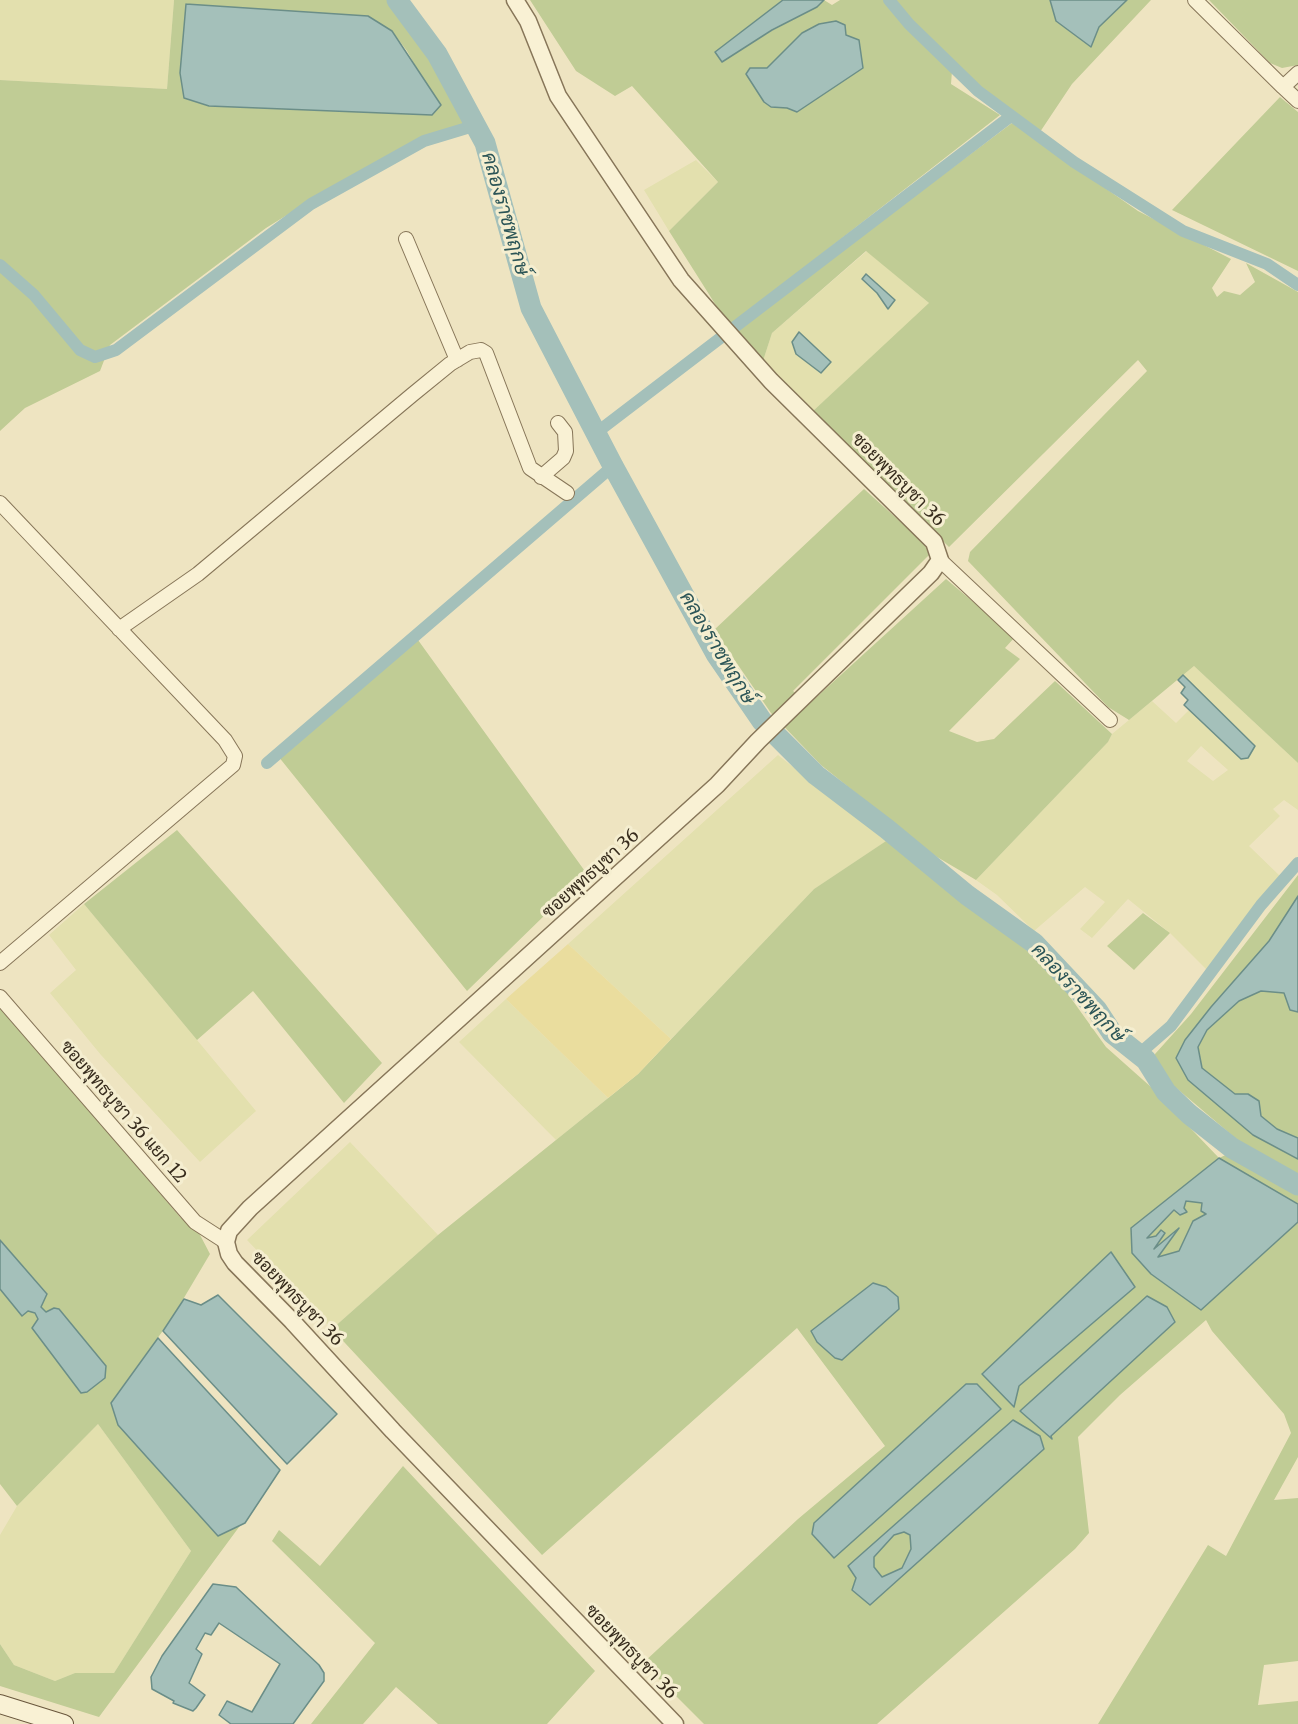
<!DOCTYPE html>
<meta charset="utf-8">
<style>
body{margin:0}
canvas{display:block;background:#eee4c1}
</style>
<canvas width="1298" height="1724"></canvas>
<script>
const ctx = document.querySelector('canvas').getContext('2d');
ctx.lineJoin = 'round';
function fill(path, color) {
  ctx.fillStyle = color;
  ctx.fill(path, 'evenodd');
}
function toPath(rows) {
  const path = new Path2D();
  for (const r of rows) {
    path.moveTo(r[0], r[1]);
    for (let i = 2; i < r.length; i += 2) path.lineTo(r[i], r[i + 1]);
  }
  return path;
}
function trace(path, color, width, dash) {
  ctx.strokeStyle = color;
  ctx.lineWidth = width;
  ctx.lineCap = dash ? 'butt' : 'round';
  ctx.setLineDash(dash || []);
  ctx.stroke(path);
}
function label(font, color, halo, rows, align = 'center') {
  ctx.font = font + ' Merriweather,Sarabun,serif';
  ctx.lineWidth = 6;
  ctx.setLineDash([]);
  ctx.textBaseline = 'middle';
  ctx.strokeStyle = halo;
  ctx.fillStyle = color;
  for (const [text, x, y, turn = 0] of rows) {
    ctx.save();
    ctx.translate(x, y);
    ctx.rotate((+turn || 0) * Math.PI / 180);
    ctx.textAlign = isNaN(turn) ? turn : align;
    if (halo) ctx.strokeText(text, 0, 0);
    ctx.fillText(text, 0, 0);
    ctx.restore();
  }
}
fill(toPath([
 [0,0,174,0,167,89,0,80],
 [696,160,718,182,669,231,644,190],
 [867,251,930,304,812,412,762,364,772,333],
 [862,279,895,300,888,309,877,293],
 [1194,666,1298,763,1298,810,1284,800,1273,809,1280,816,1249,846,1281,877,1207,970,1170,933,1128,899,1092,938,1080,929,1105,902,1085,887,1034,931,997,895,976,880,1108,742,1112,734,1152,701,1176,723,1189,710,1241,759,1254,746,1183,675],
 [1201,746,1228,770,1213,781,1187,761],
 [778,755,886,841,814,889,671,1039,568,944],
 [84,904,256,1111,200,1162,101,1055,50,993,76,970,49,935],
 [506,999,608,1098,556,1140,459,1042],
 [350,1142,438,1235,332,1329,247,1240],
 [98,1424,191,1551,114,1673,75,1673,55,1681,14,1665,0,1644,0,1535,17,1506]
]), '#e3e0ae');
fill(toPath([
 [174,0,390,0,470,122,394,153,342,181,266,228,110,345,100,371,25,408,0,431,0,80,167,89],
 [186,5,368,16,392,31,407,51,421,76,432,115,208,106,184,98],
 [530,0,783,0,715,52,722,62,773,30,817,7,824,0,832,5,840,0,1050,0,1056,21,1099,27,1127,0,1151,0,1072,84,1040,132,952,71,951,84,1000,115,729,326,669,231,718,182,632,86,615,96,576,71],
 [836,21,845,25,845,35,797,111,787,108,771,107,750,68,767,68,802,33,819,24],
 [1209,0,1298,0,1298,65,1282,68,1270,63],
 [1280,97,1298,112,1298,271,1172,210],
 [1012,123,1138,211,1231,259,1212,288,1217,297,1224,291,1240,295,1255,282,1246,263,1298,292,1298,763,1194,666,1129,720,1108,707,968,561,970,552,1147,371,1138,360,949,547,812,412,929,303,866,251,772,333,762,364,732,333],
 [864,489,924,543,929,555,793,691,809,704,946,579,1015,637,1005,648,1020,659,949,731,977,742,994,739,1055,681,1112,734,1108,742,976,880,932,854,821,765,771,713,714,630],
 [418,640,587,874,467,991,278,756],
 [177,830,382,1063,344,1103,253,991,197,1040,84,904],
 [886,841,1011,936,1055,976,1106,1047,1151,1087,1219,1158,1230,1153,1298,1194,1298,1204,1219,1158,1131,1228,1132,1253,1151,1274,1201,1310,1298,1222,1298,1457,1274,1500,1298,1498,1298,1661,1264,1665,1258,1705,1298,1701,1298,1724,1098,1724,1208,1545,1226,1556,1291,1433,1284,1414,1212,1331,1206,1320,1120,1395,1078,1437,1089,1533,1075,1549,877,1724,704,1724,643,1663,798,1519,885,1446,797,1328,542,1555,332,1329,438,1235,638,1074,814,889],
 [1135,1287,1019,1386,1014,1406,982,1373],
 [966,1384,1001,1409,834,1558,812,1534,814,1523],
 [1021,1411,1065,1424,1050,1437],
 [1040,1436,870,1605,853,1590,856,1578,848,1566],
 [1298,875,1298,896,1269,941,1211,1007,1176,1058,1253,1134,1298,1159,1298,1179,1247,1148,1161,1075,1155,1063,1155,1054,1191,1014],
 [1143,913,1170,933,1134,970,1107,946],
 [1261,991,1284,993,1290,1009,1298,1012,1298,1138,1277,1129,1261,1116,1248,1094,1235,1094,1202,1068,1198,1047,1207,1030,1239,1001],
 [0,1006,180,1217,199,1233,210,1254,172,1318,111,1403,118,1425,218,1536,242,1523,99,1717,0,1686,0,1644,14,1665,55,1681,75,1673,114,1673,191,1551,98,1424,17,1506,0,1484,0,1289,22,1316,28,1311,35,1313,38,1319,106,1366,53,1308,46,1312,41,1307,47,1293,0,1240],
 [1186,1200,1202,1203,1207,1214,1193,1221,1179,1251,1157,1257,1177,1231,1151,1251,1156,1236,1146,1238,1175,1210,1186,1212,1184,1208],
 [403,1466,595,1671,547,1724,438,1724,396,1687,363,1724,311,1724,375,1643,272,1541,279,1530,320,1566],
 [904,1532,910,1535,911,1549,902,1568,882,1577,874,1567,874,1557,894,1535]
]), '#c0cc95');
fill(toPath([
 [568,944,671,1039,638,1074,608,1098,506,999]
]), '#eadd9e');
const water = toPath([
 [783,0,824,0,817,7,772,30,722,62,715,52,783,0],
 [1050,0,1127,0,1099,27,1091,47,1056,21,1050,0],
 [186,4,368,16,392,31,441,105,432,115,209,106,184,98,180,73,186,4],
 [836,21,845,25,846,35,859,40,863,68,797,112,787,108,771,107,764,102,746,74,750,68,767,68,802,33,819,24,836,21],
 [866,274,895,300,888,309,877,293,862,279,866,274],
 [799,332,831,362,821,373,796,354,792,342,799,332],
 [1183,675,1255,746,1248,758,1241,759,1184,705,1188,700,1181,693,1185,687,1178,680,1183,675],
 [1298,896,1298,1012,1290,1010,1284,993,1261,991,1239,1001,1207,1030,1198,1047,1202,1068,1235,1094,1248,1094,1259,1101,1261,1116,1277,1129,1298,1138,1298,1159,1253,1135,1188,1080,1176,1058,1185,1040,1211,1007,1269,941,1298,896],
 [1219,1158,1298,1204,1298,1222,1201,1310,1151,1274,1132,1253,1131,1228,1219,1158],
 [1186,1201,1202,1203,1201,1211,1206,1214,1193,1221,1179,1251,1158,1257,1179,1228,1154,1249,1165,1233,1161,1230,1156,1236,1147,1238,1174,1210,1180,1215,1187,1212,1184,1208,1186,1201],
 [0,1240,47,1294,41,1307,46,1312,54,1308,59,1309,106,1366,105,1378,87,1392,81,1393,32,1328,38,1319,35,1313,28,1311,22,1316,0,1289,0,1240],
 [1111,1252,1135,1287,1019,1386,1014,1407,982,1374,1111,1252],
 [873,1283,886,1287,898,1297,899,1309,842,1360,835,1358,817,1342,811,1331,873,1283],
 [218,1295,337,1414,287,1464,163,1331,184,1299,201,1305,218,1295],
 [1147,1296,1167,1307,1175,1322,1051,1436,1052,1439,1020,1411,1147,1296],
 [158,1338,280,1470,245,1523,218,1536,118,1425,111,1403,158,1338],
 [966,1384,977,1384,1001,1409,834,1558,812,1534,814,1523,966,1384],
 [1013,1420,1040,1436,1044,1449,870,1605,852,1590,856,1578,848,1566,1013,1420],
 [904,1532,910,1535,911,1549,902,1568,882,1577,874,1567,874,1557,894,1535,904,1532],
 [213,1584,236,1587,319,1665,324,1673,324,1681,293,1724,231,1724,219,1715,227,1701,252,1712,280,1664,219,1623,211,1635,205,1633,196,1649,202,1654,189,1683,205,1695,196,1708,193,1711,173,1703,174,1701,152,1689,151,1677,162,1656,213,1584]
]);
fill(water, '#a4c0ba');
trace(water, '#6b8e88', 1.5);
trace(toPath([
 [889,0,909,24,978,91,1074,162,1183,231,1267,264,1298,285],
 [0,265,34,295,80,350,95,357,116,350,311,204,424,141,477,125],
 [596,433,1011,116],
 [267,763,613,466],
 [1139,1054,1171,1026,1261,905,1298,863]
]), '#a4c0ba', 12);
trace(toPath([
 [397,0,437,54,485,143,531,308,613,466,716,654,762,721,816,775,887,829,967,895,1034,943,1097,1010,1112,1033,1146,1060,1166,1092,1189,1114,1232,1148,1298,1185]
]), '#a4c0ba', 21);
const minor = toPath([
 [1195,0,1283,87,1298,73],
 [1283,87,1298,101],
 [406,239,457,360],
 [541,477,563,458,566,451,565,432,558,423],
 [0,503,225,740,235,756,233,765,0,963],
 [940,560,1110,720],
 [119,629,198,574,412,395,450,364,470,352,481,350,486,353,530,468,567,493],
 [0,997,195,1222,226,1242]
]);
const tertiary = toPath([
 [515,0,528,21,558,96,681,280,771,381,934,542,940,560,931,573,758,741,717,785,250,1208,229,1231,226,1242,229,1254,235,1263,292,1321,393,1431,675,1724]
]);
const secondary = toPath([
 [0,1704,64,1724]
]);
trace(minor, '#877659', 16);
trace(tertiary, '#877659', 19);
trace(secondary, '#69563c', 20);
trace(minor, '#f9f1d4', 14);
trace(tertiary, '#f9f1d4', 16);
trace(secondary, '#f9f1d4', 18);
label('18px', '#372c1d', '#f5eed0', [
 ["ซอยพุทธบูชา 36",898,480,45],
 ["ซอยพุทธบูชา 36",591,874,-42],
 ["ซอยพุทธบูชา 36 แยก 12",123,1112,49],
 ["ซอยพุทธบูชา 36",297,1299,46],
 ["ซอยพุทธบูชา 36",631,1652,46]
]);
label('italic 20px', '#2c5557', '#f5eed0', [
 ["คลองราชพฤกษ์",505,214,74],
 ["คลองราชพฤกษ์",717,648,59],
 ["คลองราชพฤกษ์",1078,993,47]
]);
</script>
